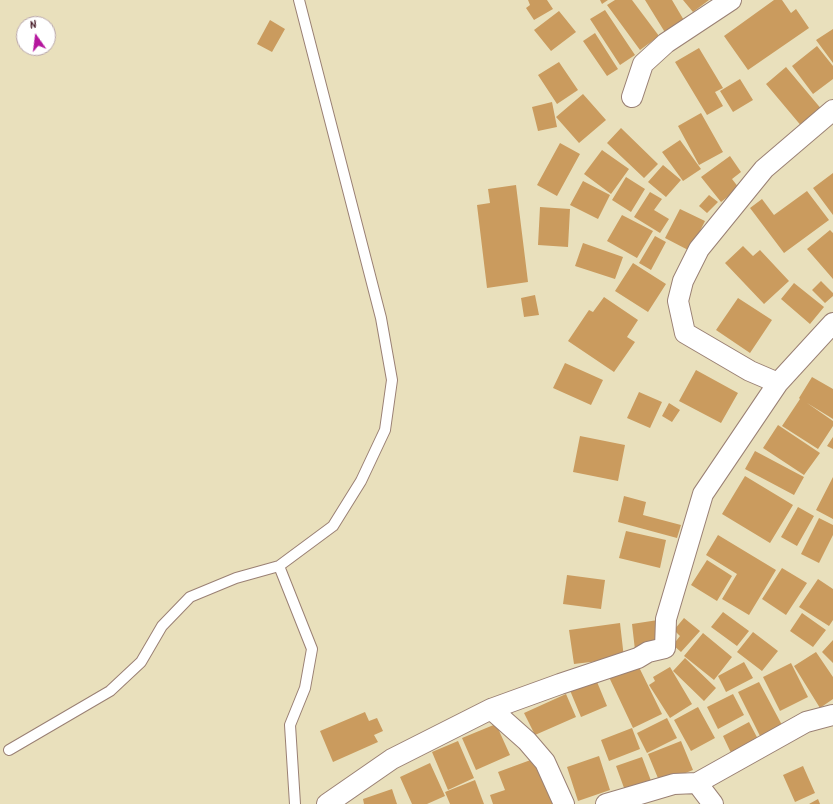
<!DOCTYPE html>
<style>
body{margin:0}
#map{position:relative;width:833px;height:804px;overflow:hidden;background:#e9e0bc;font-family:Kalam,sans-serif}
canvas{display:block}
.north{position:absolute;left:16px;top:16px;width:40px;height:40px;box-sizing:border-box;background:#fff;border:1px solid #b7a5aa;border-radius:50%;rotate:346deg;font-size:11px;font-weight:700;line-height:16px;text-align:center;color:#4a1f2b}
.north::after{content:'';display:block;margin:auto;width:14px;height:18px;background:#b5179e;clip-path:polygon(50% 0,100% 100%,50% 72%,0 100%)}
</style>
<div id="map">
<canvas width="833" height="804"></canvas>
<div class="north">N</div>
</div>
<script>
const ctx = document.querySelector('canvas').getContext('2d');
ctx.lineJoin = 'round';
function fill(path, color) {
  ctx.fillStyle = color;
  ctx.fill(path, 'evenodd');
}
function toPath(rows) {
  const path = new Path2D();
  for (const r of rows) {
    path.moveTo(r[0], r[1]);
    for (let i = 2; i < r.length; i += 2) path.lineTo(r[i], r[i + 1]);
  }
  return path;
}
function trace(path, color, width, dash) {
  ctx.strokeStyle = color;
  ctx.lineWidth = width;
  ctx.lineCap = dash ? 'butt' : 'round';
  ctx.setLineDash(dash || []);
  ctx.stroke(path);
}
fill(toPath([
 [528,0,547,0,553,9,534,20,526,8,530,5],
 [600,0,608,0,602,4],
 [615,0,632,0,659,36,640,50,607,5],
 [645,0,672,0,685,22,666,34],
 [683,0,709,0,693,12],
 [774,0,782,0,791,13,796,9,809,28,748,70,724,36],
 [605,10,635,55,620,65,590,19],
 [559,11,576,32,551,51,534,30],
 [270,20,285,29,272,52,257,44],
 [833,29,833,63,816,40],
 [595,33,618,69,607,76,583,41],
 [817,46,833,66,833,79,813,94,792,66],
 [699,48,723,88,715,92,723,106,707,115,675,62],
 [559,62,578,90,557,104,538,75],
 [786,67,823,111,803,128,766,84],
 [740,79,753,100,733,112,720,91],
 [583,94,606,120,579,143,556,117],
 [552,102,557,127,538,131,532,107],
 [701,113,723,152,699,165,678,126],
 [621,128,658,164,644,178,607,143],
 [680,140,701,169,683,181,662,152],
 [560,143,580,154,557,196,537,185],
 [602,150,629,169,611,194,584,174],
 [730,156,741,172,732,179,739,188,721,202,701,177],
 [663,165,681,180,666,197,648,182],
 [833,173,833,215,813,188],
 [626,177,645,189,631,212,612,200],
 [583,181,610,195,598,219,570,205],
 [516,185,528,282,487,288,477,205,490,203,488,189],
 [807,191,829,220,784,253,750,208,762,199,774,215],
 [650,192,662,199,654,210,669,219,660,233,634,217],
 [709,195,718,202,707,213,699,206],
 [540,207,570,209,568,247,538,245],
 [680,209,705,221,690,251,665,238],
 [622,215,653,231,637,258,607,241],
 [830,230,833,233,833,279,807,249],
 [655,236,666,242,651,270,639,263],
 [583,243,623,257,615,279,575,266],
 [743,246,753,256,760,250,789,281,764,304,725,263],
 [633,263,666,284,648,312,615,291],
 [821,281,833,293,833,296,825,303,812,290],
 [794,283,824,307,810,324,781,299],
 [535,295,539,315,524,317,521,298],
 [604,297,638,320,627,337,635,342,614,372,568,341,589,310,593,312],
 [738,298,772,320,750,353,716,330],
 [565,363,603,380,591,405,553,388],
 [696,370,738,393,721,423,679,401],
 [812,377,833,389,833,419,807,403,833,421,833,426,818,449,782,426,800,399,799,398],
 [639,392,662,402,650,428,627,418],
 [669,403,680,410,672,422,662,416],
 [778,425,820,453,804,475,763,448],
 [580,436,625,445,618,481,573,472],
 [833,437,833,449,827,446],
 [755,451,804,477,794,495,745,469],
 [745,476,793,505,770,543,722,514],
 [833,477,833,519,816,510],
 [624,496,646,502,643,515,681,525,677,538,618,522],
 [798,507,814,516,797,546,781,537],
 [819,518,833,525,833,535,819,563,801,554],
 [626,531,666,540,660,568,619,558],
 [718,535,776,570,749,615,722,599,737,574,706,555],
 [707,560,732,576,717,601,691,585],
 [782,568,807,583,786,615,762,599],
 [567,575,605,580,601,609,563,604],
 [818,579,833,589,833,620,829,626,799,607],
 [723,612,749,631,737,646,711,627],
 [802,613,826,630,813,647,790,631],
 [684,618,700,631,681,652,673,645,680,636,674,630],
 [658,620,662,646,635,650,632,624],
 [620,623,624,658,574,664,569,630],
 [753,632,778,651,762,671,737,652],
 [703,633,732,657,714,680,684,656],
 [833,640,833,663,822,652],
 [816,652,833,677,833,699,820,708,794,666],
 [685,658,716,688,704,701,673,671],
 [636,661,662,714,633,728,608,675],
 [744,662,753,678,726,692,718,676],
 [791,663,808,697,780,711,763,677],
 [670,667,692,704,670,718,649,685,655,681,653,677],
 [595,677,607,706,581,717,569,688],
 [759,682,782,725,760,736,738,692],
 [566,694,576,717,535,735,524,713],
 [733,694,744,715,718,729,707,707],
 [698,707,715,738,691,751,674,720],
 [365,712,369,721,377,718,383,731,374,735,378,742,333,762,320,731],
 [667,718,677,738,647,753,637,733],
 [749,722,759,741,732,755,723,736],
 [496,724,510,755,476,770,462,738],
 [632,728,640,749,609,761,601,740],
 [458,741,474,778,448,790,432,752],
 [681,741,693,770,660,783,648,754],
 [599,756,610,790,578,801,567,767],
 [642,757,653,786,627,796,616,766],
 [536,758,553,804,493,804,490,795,505,790,498,772],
 [430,763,445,796,427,804,412,804,400,777],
 [803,766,815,793,795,802,783,775],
 [475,780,484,804,450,804,445,792],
 [392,789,397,804,364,804,363,799],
 [818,799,820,804,809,804]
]), '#ca9b5e');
const service = toPath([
 [279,566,312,649,305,688,290,725,295,804],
 [9,750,110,691,141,662,162,626,190,597,236,578,279,566,333,526,361,481,385,430,392,380,381,318,299,0]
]);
const minor = toPath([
 [632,97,643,64,666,43,731,0],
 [778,383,750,371,685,333,678,301,683,281,699,249,764,169,833,110],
 [491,709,560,684,638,658,648,652,665,648,666,619,703,494,778,383,833,323],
 [697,783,713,804],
 [327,804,392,759,491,709,527,741,545,762,564,804],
 [606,804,674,784,697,783,806,722,833,715]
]);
trace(service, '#9a8074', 12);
trace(minor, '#9a8074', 22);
trace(service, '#fff', 10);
trace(minor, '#fff', 20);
</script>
